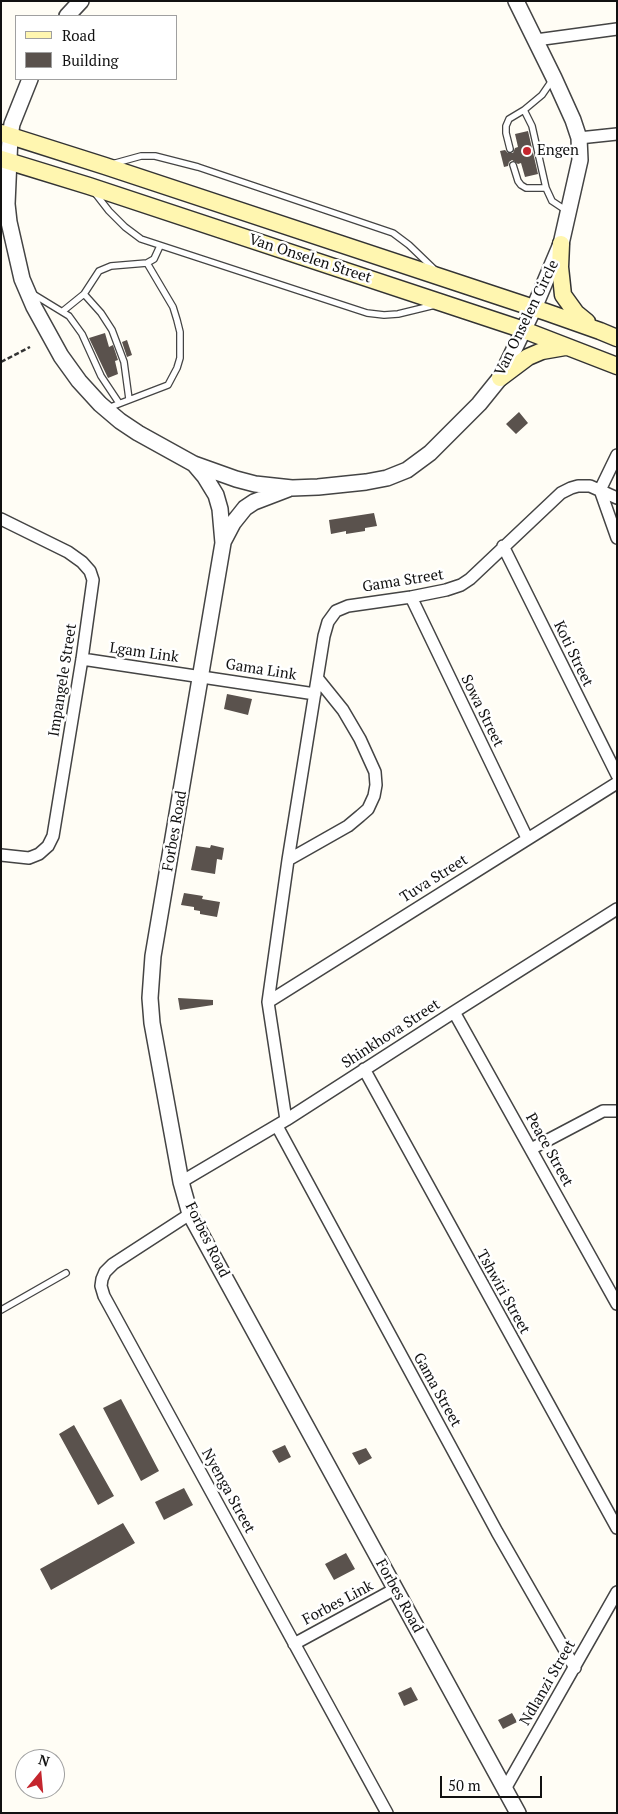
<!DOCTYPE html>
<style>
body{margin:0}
#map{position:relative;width:618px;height:1814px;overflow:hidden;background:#fffdf5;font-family:"PT Serif",serif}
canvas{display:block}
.frame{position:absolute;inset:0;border:2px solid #111;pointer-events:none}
.legend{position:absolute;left:15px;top:15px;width:162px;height:65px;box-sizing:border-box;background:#fff;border:1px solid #a0a0a0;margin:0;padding:6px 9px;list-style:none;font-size:15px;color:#111}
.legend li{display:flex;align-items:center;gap:10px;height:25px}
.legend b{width:25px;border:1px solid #a0a0a0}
.north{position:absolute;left:15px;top:1749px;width:50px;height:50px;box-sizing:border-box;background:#fff;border:1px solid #a0a0a0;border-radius:50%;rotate:17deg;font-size:14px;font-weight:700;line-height:20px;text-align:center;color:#111}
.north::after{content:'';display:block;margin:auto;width:18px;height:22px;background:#c4262e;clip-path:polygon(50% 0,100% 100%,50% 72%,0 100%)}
.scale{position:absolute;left:440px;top:1776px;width:102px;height:22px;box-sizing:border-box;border:2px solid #111;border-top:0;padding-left:6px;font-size:15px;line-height:18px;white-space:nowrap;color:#111;-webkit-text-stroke:4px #fff;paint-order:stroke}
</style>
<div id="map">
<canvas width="618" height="1814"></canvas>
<div class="frame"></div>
<ul class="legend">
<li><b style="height:6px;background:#fff6b0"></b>Road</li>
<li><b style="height:14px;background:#5a524d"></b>Building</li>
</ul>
<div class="north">N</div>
<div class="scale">50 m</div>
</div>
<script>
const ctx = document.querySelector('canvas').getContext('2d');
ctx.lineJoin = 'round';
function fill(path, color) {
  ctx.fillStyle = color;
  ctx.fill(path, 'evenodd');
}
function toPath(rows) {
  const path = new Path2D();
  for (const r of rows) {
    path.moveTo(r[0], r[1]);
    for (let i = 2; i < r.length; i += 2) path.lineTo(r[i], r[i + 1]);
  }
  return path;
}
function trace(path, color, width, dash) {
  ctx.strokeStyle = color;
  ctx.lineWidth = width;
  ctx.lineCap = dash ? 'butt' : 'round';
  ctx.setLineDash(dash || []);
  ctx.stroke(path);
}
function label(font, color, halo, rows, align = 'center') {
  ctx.font = font + ' "PT Serif",serif';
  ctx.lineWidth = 5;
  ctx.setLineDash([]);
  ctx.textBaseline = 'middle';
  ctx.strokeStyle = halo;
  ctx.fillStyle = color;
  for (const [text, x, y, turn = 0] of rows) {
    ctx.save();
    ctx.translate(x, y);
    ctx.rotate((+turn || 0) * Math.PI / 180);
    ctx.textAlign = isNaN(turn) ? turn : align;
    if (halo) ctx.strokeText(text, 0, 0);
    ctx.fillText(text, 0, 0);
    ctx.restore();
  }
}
fill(toPath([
 [528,131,538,174,525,177,521,163,518,164,512,160,509,162,508,166,504,167,500,151,505,150,508,153,513,153,515,148,518,147,515,134],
 [105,333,109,347,113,345,118,360,115,361,118,374,108,378,89,338],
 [127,340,132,355,127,357,122,342],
 [519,412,528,423,516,434,506,424],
 [374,513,377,526,365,528,365,531,346,534,346,531,331,534,329,520],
 [227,694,252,699,248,715,224,709],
 [211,845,224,848,222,860,217,859,215,874,191,870,196,846,210,848],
 [184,893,203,896,202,899,220,902,217,917,200,914,200,911,194,910,194,907,181,905],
 [178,998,213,1000,213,1005,180,1010],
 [121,1399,159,1471,141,1481,103,1408],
 [74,1425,114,1496,98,1505,59,1434],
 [285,1445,291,1457,279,1463,272,1451],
 [366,1448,372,1458,359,1465,352,1453],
 [184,1488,193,1505,164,1520,155,1502],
 [123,1523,135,1543,51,1590,40,1569],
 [346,1553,355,1569,334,1580,325,1564],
 [411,1687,418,1700,404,1706,398,1693],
 [512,1713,517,1722,503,1729,498,1720]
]), '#5a524d');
const service = toPath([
 [553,79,542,95,524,110,532,126,546,188,552,201,567,211],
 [510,149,506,133,506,126,509,119,524,110],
 [112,164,141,156,155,156,198,167,393,233,409,245,435,270],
 [513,165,518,181,521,185,526,188,546,188],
 [95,193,109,211,125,227,141,239,367,313,384,315,398,314,435,305],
 [33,294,69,316,82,334,101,376,119,403],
 [84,294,101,313,112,330,124,362,129,399],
 [63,311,84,294,99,271,111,266,147,263,154,259,160,246],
 [108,408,168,385,177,368,180,358,180,332,177,320,173,307,147,263],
 [1,1310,66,1273]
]);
const minor = toPath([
 [536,40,617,29],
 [579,138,617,134],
 [617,455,600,490,617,538],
 [1,519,68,552,82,562,90,571,93,580,82,659,53,836,48,846,39,854,29,858,1,855],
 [503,546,617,775],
 [411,597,527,838],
 [82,659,315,694],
 [288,860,348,826,360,816,368,809,374,796,376,785,375,772,360,739,343,710,318,679],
 [268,1002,617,783],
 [454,1012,617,1304],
 [364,1069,617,1528],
 [286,1120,268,1002,288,860,324,636,328,622,336,611,348,606,411,597,446,590,461,585,470,579,561,493,571,488,578,486,590,486,617,498],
 [277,1126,497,1532,575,1668],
 [531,1149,603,1111,617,1111],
 [181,1182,286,1120,454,1012,617,909],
 [190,1214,113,1264,105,1272,102,1279,101,1286,104,1296,387,1813],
 [294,1644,395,1589],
 [505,1789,617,1592]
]);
const tertiary = toPath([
 [67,16,81,1],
 [30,79,12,124,10,136,7,204,9,222,22,279,34,307,61,356,79,381,100,404,120,421,138,433,194,464,236,479,255,484,292,488,318,487,366,482,387,478,407,470,430,453,479,404,500,378,509,360,534,308,561,244,580,160,579,138,573,120,554,78,516,1],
 [194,464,205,477,216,495,220,509,223,543,153,956,150,998,152,1023,181,1182,190,1214,518,1813],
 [223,542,233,523,245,508,254,502,288,489]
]);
const secondary = toPath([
 [1,133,105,166,546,312,600,331,617,338],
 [1,159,89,186,524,330,617,366],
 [561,244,560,267,563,295,576,313,587,322],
 [500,378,528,357,542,351,565,347]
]);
trace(service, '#444', 8);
trace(minor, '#444', 14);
trace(tertiary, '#444', 18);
trace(secondary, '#333', 19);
trace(toPath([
 [1,362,30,347]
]), '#333', 2.5, [5, 2.5]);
trace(service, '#fff', 5.5);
trace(minor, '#fff', 11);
trace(tertiary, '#fff', 15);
trace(secondary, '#fff6b0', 16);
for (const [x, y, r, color] of [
 [527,151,5,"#c4262e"]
]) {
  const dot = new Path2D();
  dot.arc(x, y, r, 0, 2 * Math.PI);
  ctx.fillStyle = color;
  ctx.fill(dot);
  trace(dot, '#fff', 2);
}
label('15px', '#111', '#fff', [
 ["Engen",537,151]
], 'left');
label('15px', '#111', '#fff', [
 ["Van Onselen Street",310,259,18],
 ["Van Onselen Circle",527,318,-64],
 ["Gama Street",403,581,-9],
 ["Lgam Link",144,653,8],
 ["Koti Street",573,654,64],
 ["Gama Link",261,670,9],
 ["Impangele Street",63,680,-81],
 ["Sowa Street",482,711,64],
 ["Forbes Road",175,831,-80],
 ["Tuva Street",434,879,-32],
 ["Shinkhova Street",391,1034,-33],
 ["Peace Street",549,1150,61],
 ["Forbes Road",207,1240,64],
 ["Tshwiri Street",503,1292,61],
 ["Gama Street",437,1390,61],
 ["Nyenga Street",228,1491,61],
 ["Forbes Road",399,1596,61],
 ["Forbes Link",338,1603,-28],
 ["Ndlanzi Street",548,1683,-60]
]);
</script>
